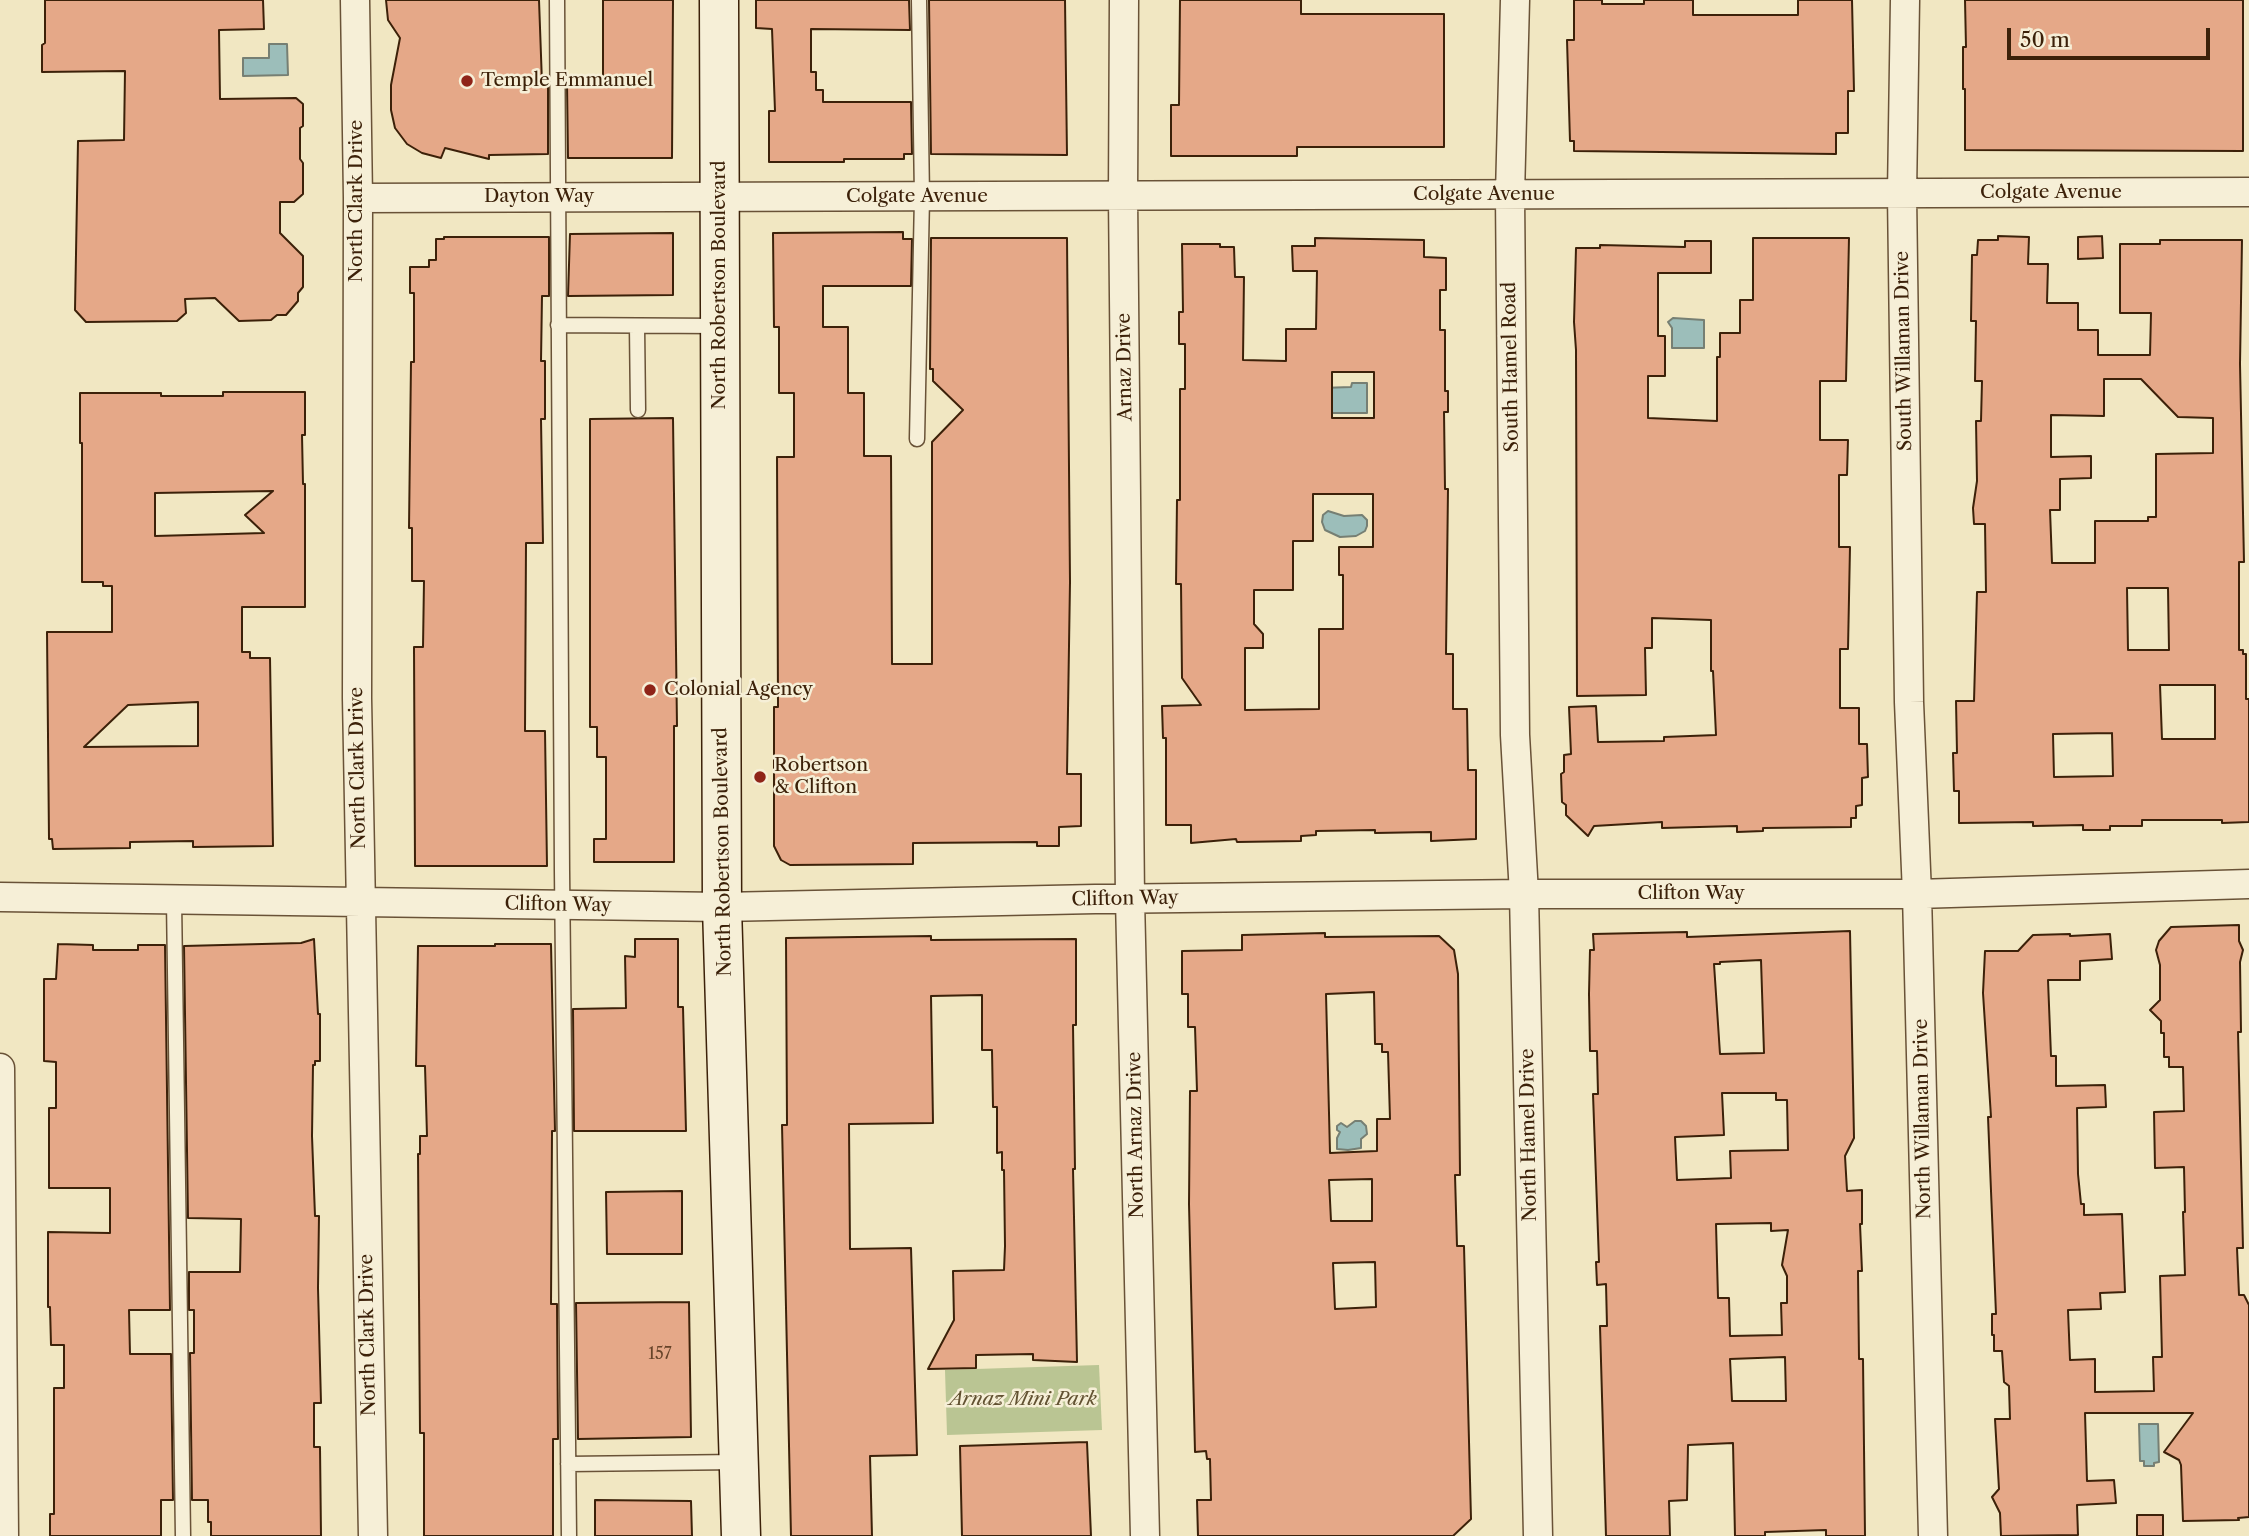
<!DOCTYPE html>
<style>
body{margin:0}
#map{position:relative;width:2249px;height:1536px;overflow:hidden;background:#f1e7c2;font-family:"Libre Caslon Text",serif}
canvas{display:block}
.scale{position:absolute;left:2007px;top:28px;width:203px;height:32px;box-sizing:border-box;border:4px solid #3c2109;border-top:0;padding-left:9px;font-size:21px;line-height:24px;white-space:nowrap;color:#3c2109;-webkit-text-stroke:5px #f6efd7;paint-order:stroke}
</style>
<div id="map">
<canvas width="2249" height="1536"></canvas>
<div class="scale">50 m</div>
</div>
<script>
const ctx = document.querySelector('canvas').getContext('2d');
ctx.lineJoin = 'round';
function fill(path, color) {
  ctx.fillStyle = color;
  ctx.fill(path, 'evenodd');
}
function toPath(rows) {
  const path = new Path2D();
  for (const r of rows) {
    path.moveTo(r[0], r[1]);
    for (let i = 2; i < r.length; i += 2) path.lineTo(r[i], r[i + 1]);
  }
  return path;
}
function trace(path, color, width, dash) {
  ctx.strokeStyle = color;
  ctx.lineWidth = width;
  ctx.lineCap = dash ? 'butt' : 'round';
  ctx.setLineDash(dash || []);
  ctx.stroke(path);
}
function label(font, color, halo, rows, align = 'center') {
  ctx.font = font + ' "Libre Caslon Text",serif';
  ctx.lineWidth = 5;
  ctx.setLineDash([]);
  ctx.textBaseline = 'middle';
  ctx.strokeStyle = halo;
  ctx.fillStyle = color;
  for (const [text, x, y, turn = 0] of rows) {
    ctx.save();
    ctx.translate(x, y);
    ctx.rotate((+turn || 0) * Math.PI / 180);
    ctx.textAlign = isNaN(turn) ? turn : align;
    if (halo) ctx.strokeText(text, 0, 0);
    ctx.fillText(text, 0, 0);
    ctx.restore();
  }
}
fill(toPath([
 [1099,1365,1102,1430,947,1435,945,1370]
]), '#bac593');
const water = toPath([
 [269,44,287,44,288,75,243,76,243,58,269,58,269,44],
 [1673,318,1704,320,1704,348,1672,348,1672,328,1668,322,1673,318],
 [1352,383,1367,383,1367,413,1321,413,1321,388,1351,387,1352,383],
 [1328,511,1344,516,1362,515,1367,520,1367,526,1365,531,1356,536,1340,537,1325,530,1322,522,1323,515,1328,511],
 [1355,1121,1361,1121,1366,1126,1367,1134,1361,1139,1361,1148,1348,1150,1337,1149,1337,1138,1340,1132,1337,1130,1337,1126,1341,1123,1347,1127,1355,1121],
 [2139,1424,2158,1424,2159,1462,2154,1463,2154,1466,2144,1466,2144,1461,2140,1461,2139,1424]
]);
fill(water, '#9cbeba');
trace(water, '#767f73', 2);
const building = toPath([
 [45,0,263,0,264,29,219,30,220,99,296,98,303,104,303,126,300,128,300,159,303,163,303,194,294,202,280,202,280,233,303,256,303,287,298,293,298,301,286,315,277,315,271,320,239,321,215,298,185,299,186,313,177,321,86,322,75,310,78,141,124,140,125,71,42,72,42,45,45,43,45,0],
 [386,0,539,0,542,83,548,83,548,154,489,155,489,159,445,148,441,158,422,153,407,144,395,128,391,110,391,85,400,38,388,20,386,0],
 [603,0,673,0,672,158,568,158,567,83,603,83,603,0],
 [756,0,909,0,910,30,811,29,811,72,816,72,816,90,823,90,823,102,911,102,912,154,904,154,904,159,844,159,844,162,769,162,769,111,775,111,772,29,756,28,756,0],
 [929,0,1065,0,1067,155,931,154,929,0],
 [1180,0,1301,0,1301,14,1444,14,1444,147,1297,147,1297,156,1171,156,1171,105,1179,105,1180,0],
 [1574,0,1602,0,1602,4,1644,4,1644,0,1693,0,1693,15,1798,15,1798,0,1852,0,1854,91,1848,91,1848,133,1836,133,1836,154,1574,151,1574,141,1570,141,1567,40,1574,40,1574,0],
 [1965,0,2243,0,2243,151,1965,150,1965,89,1963,89,1963,47,1966,47,1965,0],
 [903,232,903,239,912,239,911,286,823,286,823,327,848,327,848,393,864,393,864,456,891,456,892,664,932,664,932,442,963,410,933,381,933,369,930,369,931,238,1067,238,1070,582,1067,774,1081,774,1081,826,1059,827,1059,846,1037,846,1037,842,913,843,913,864,790,865,781,860,774,846,774,707,778,707,777,457,794,457,794,393,779,393,779,327,774,327,773,233,903,232],
 [673,233,673,295,568,296,570,234,673,233],
 [1998,236,2029,237,2028,264,2048,264,2047,303,2078,303,2078,330,2098,330,2098,355,2150,355,2151,313,2120,313,2120,244,2160,244,2160,240,2242,240,2240,364,2244,562,2239,562,2239,650,2243,650,2243,654,2246,654,2246,699,2249,699,2249,822,2222,823,2222,820,2142,820,2142,826,2110,826,2110,830,2083,830,2083,825,2033,826,2033,822,1959,823,1959,791,1954,791,1953,753,1957,753,1956,701,1974,701,1977,592,1986,592,1985,524,1974,524,1973,508,1977,481,1976,421,1981,421,1982,381,1975,381,1976,321,1971,321,1972,255,1977,255,1978,240,1998,240,1998,236],
 [2104,379,2141,379,2178,417,2213,418,2213,453,2156,454,2156,517,2148,517,2148,521,2095,521,2095,563,2052,563,2050,510,2060,510,2060,479,2091,478,2091,456,2051,457,2051,415,2104,416,2104,379],
 [2127,588,2168,588,2169,650,2128,650,2127,588],
 [2160,685,2215,685,2215,739,2162,739,2160,685],
 [2112,733,2113,776,2054,777,2053,734,2112,733],
 [2102,236,2103,258,2078,259,2078,237,2102,236],
 [444,237,549,237,549,296,542,296,541,361,545,361,545,419,541,419,543,543,526,543,525,731,545,731,547,866,415,866,414,647,423,647,424,581,412,581,412,528,409,528,411,362,414,362,414,293,410,293,410,267,429,267,429,260,436,260,436,239,444,239,444,237],
 [1315,238,1424,240,1424,257,1446,258,1446,290,1440,290,1440,330,1445,330,1445,391,1448,391,1448,412,1444,412,1445,489,1448,489,1446,654,1453,654,1453,709,1467,709,1468,770,1476,770,1476,839,1431,841,1431,832,1375,833,1375,830,1316,831,1316,835,1301,836,1301,841,1237,842,1236,839,1191,843,1191,825,1166,825,1166,738,1163,738,1162,706,1201,705,1182,678,1181,584,1176,584,1177,500,1180,500,1180,389,1185,389,1185,344,1179,344,1179,312,1183,312,1182,244,1220,244,1220,247,1234,247,1235,277,1244,277,1243,360,1286,361,1286,329,1316,329,1317,271,1293,271,1292,246,1315,246,1315,238],
 [1332,372,1374,372,1374,418,1332,418,1332,372],
 [1313,494,1373,494,1373,547,1339,547,1339,575,1343,575,1343,629,1319,629,1319,709,1245,710,1245,648,1263,648,1263,634,1254,624,1254,590,1293,590,1293,541,1313,541,1313,494],
 [1753,238,1849,238,1846,381,1820,381,1820,440,1848,440,1847,475,1839,475,1839,547,1850,547,1848,649,1840,649,1840,708,1859,708,1859,744,1867,744,1868,777,1862,778,1862,805,1856,806,1856,818,1851,818,1851,827,1763,828,1763,831,1737,832,1737,826,1662,828,1662,822,1594,826,1588,836,1566,815,1566,805,1562,802,1561,774,1564,772,1564,755,1571,754,1569,707,1596,706,1598,742,1664,741,1664,737,1716,735,1713,671,1711,671,1711,620,1652,618,1652,648,1645,648,1646,695,1577,696,1576,350,1574,322,1576,248,1600,248,1600,245,1685,247,1685,241,1711,241,1711,273,1658,273,1658,336,1665,336,1665,376,1648,376,1648,418,1717,421,1717,357,1720,357,1720,333,1740,333,1740,300,1753,300,1753,238],
 [223,392,305,392,305,435,302,435,303,484,305,484,305,607,242,607,242,652,250,652,250,658,270,658,273,846,193,847,193,841,130,842,130,848,53,849,52,839,49,839,47,632,112,632,112,586,103,586,103,582,82,582,82,443,80,443,80,393,161,393,161,396,223,396,223,392],
 [273,491,245,515,264,533,155,536,155,493,273,491],
 [198,702,198,746,84,747,128,705,198,702],
 [673,418,677,726,674,726,674,862,594,862,594,839,606,839,606,757,597,757,597,727,590,727,590,419,673,418],
 [2239,925,2239,941,2243,950,2240,962,2241,1032,2238,1032,2243,1248,2237,1248,2239,1295,2244,1295,2249,1305,2249,1517,2238,1518,2239,1520,2183,1521,2181,1465,2179,1460,2164,1452,2193,1413,2085,1413,2087,1481,2114,1480,2116,1503,2077,1505,2078,1535,2001,1536,2000,1513,1992,1497,1999,1489,1995,1419,2010,1419,2009,1386,2004,1382,2002,1351,1994,1351,1994,1335,1992,1335,1992,1314,1996,1314,1988,1117,1991,1117,1983,993,1985,951,2018,951,2033,935,2070,934,2070,936,2110,934,2112,959,2080,961,2080,980,2048,980,2051,1056,2056,1056,2056,1086,2105,1085,2106,1107,2077,1108,2078,1174,2081,1204,2084,1204,2084,1215,2122,1214,2125,1292,2100,1293,2101,1309,2068,1310,2070,1360,2095,1359,2095,1392,2154,1391,2153,1357,2162,1357,2160,1276,2185,1275,2183,1212,2185,1212,2184,1167,2155,1168,2154,1112,2184,1111,2183,1067,2169,1067,2169,1057,2164,1057,2164,1033,2161,1033,2161,1021,2150,1010,2160,1000,2160,965,2156,950,2159,941,2171,927,2239,925],
 [1850,931,1854,1138,1845,1156,1847,1191,1862,1190,1862,1224,1860,1224,1862,1271,1858,1271,1859,1359,1863,1359,1865,1536,1826,1536,1826,1530,1765,1532,1765,1536,1735,1536,1733,1443,1688,1445,1687,1500,1669,1501,1670,1536,1606,1536,1600,1326,1607,1326,1606,1284,1597,1285,1596,1262,1599,1262,1593,1094,1598,1094,1597,1051,1590,1051,1589,994,1590,950,1594,950,1593,934,1687,932,1687,937,1850,931],
 [1761,960,1764,1053,1720,1054,1714,964,1720,964,1720,962,1761,960],
 [1722,1093,1776,1093,1776,1100,1787,1100,1788,1150,1730,1151,1731,1178,1677,1180,1675,1137,1724,1135,1722,1093],
 [1771,1223,1771,1231,1788,1230,1782,1265,1787,1276,1787,1303,1781,1303,1782,1335,1730,1336,1729,1298,1718,1298,1716,1224,1771,1223],
 [1785,1357,1786,1401,1732,1401,1730,1359,1785,1357],
 [1325,933,1325,937,1439,936,1454,950,1458,974,1460,1175,1455,1175,1457,1246,1464,1246,1471,1519,1453,1536,1198,1536,1197,1500,1211,1500,1210,1459,1207,1459,1206,1451,1195,1452,1189,1204,1190,1091,1197,1091,1195,1027,1188,1027,1188,994,1182,994,1182,951,1242,950,1242,935,1325,933],
 [1374,992,1375,1044,1382,1044,1382,1052,1388,1052,1390,1119,1377,1119,1377,1151,1330,1153,1326,994,1374,992],
 [1372,1179,1372,1221,1331,1221,1329,1180,1372,1179],
 [1375,1262,1376,1307,1335,1309,1333,1263,1375,1262],
 [931,936,931,940,1076,939,1076,1025,1073,1025,1075,1169,1073,1169,1077,1362,1033,1360,1033,1354,976,1355,976,1368,928,1369,954,1320,953,1271,1004,1270,1005,1246,1004,1170,1002,1170,1002,1152,997,1153,997,1107,993,1107,992,1050,982,1050,982,995,931,996,933,1123,849,1124,850,1249,911,1248,917,1455,870,1456,872,1536,791,1536,782,1125,787,1125,786,938,931,936],
 [314,939,318,1014,320,1014,320,1061,315,1061,315,1065,313,1065,312,1136,315,1216,319,1216,318,1288,321,1403,314,1403,314,1447,320,1447,321,1536,211,1536,211,1522,208,1522,208,1500,192,1500,190,1353,194,1353,194,1310,189,1310,189,1272,240,1272,241,1219,188,1218,184,946,301,943,314,939],
 [635,939,678,939,678,1007,683,1007,686,1131,574,1131,573,1009,626,1008,625,956,635,957,635,939],
 [58,944,93,945,93,950,138,950,138,945,165,945,170,1310,129,1310,130,1354,171,1354,173,1500,161,1500,161,1536,50,1536,50,1514,54,1514,54,1388,64,1388,64,1345,51,1345,50,1307,48,1307,48,1232,110,1233,110,1188,49,1188,49,1108,56,1108,56,1062,44,1061,44,979,56,979,58,944],
 [495,944,551,944,555,1131,552,1131,551,1304,557,1304,558,1439,553,1439,553,1536,424,1536,424,1433,420,1433,418,1154,420,1154,420,1136,427,1136,425,1066,416,1066,418,946,495,946,495,944],
 [682,1191,682,1254,607,1254,606,1192,682,1191],
 [689,1302,691,1437,578,1439,576,1303,689,1302],
 [1087,1442,1091,1536,962,1536,960,1446,1087,1442],
 [595,1500,691,1501,692,1536,595,1536,595,1500],
 [2137,1515,2163,1515,2163,1536,2137,1536,2137,1515]
]);
fill(building, '#e5a888');
trace(building, '#3c2109', 2);
const lane = toPath([
 [557,0,562,871,569,1536],
 [558,325,719,326],
 [637,326,638,410],
 [917,439,922,197,919,0],
 [174,900,183,1536],
 [568,1464,738,1462]
]);
const street = toPath([
 [355,0,358,198,357,698,373,1536],
 [1124,0,1123,196,1130,899,1145,1536],
 [1515,0,1510,195,1515,735,1524,894,1538,1536],
 [1905,0,1902,194,1909,702,1917,894,1933,1536],
 [358,198,2249,192],
 [0,897,722,907,1095,899,1524,894,1917,894,2249,884],
 [0,1068,4,1536]
]);
const secondary = toPath([
 [719,0,722,907,741,1536]
]);
trace(lane, '#695237', 17);
trace(street, '#695237', 31);
trace(secondary, '#3c2109', 41);
trace(lane, '#f6efd7', 14);
trace(street, '#f6efd7', 28);
trace(secondary, '#f6efd7', 38);
for (const [x, y, r, color] of [
 [467,81,7,"#8f2418"],
 [650,690,7,"#8f2418"],
 [760,777,7,"#8f2418"]
]) {
  const dot = new Path2D();
  dot.arc(x, y, r, 0, 2 * Math.PI);
  ctx.fillStyle = color;
  ctx.fill(dot);
  trace(dot, '#f6efd7', 2.5);
}
label('16px', '#664329', null, [
 ["157",660,1354]
]);
label('19px', '#3c2109', '#f6efd7', [
 ["Temple Emmanuel",481,81],
 ["Colonial Agency",664,690],
 ["Robertson",774,766],
 ["& Clifton",774,788]
], 'left');
label('19px', '#3c2109', '#f6efd7', [
 ["Colgate Avenue",2051,193],
 ["Colgate Avenue",1484,195],
 ["Dayton Way",539,197],
 ["Colgate Avenue",917,197],
 ["North Clark Drive",357,201,-90],
 ["North Robertson Boulevard",720,285,-90],
 ["South Willaman Drive",1904,351,-91],
 ["Arnaz Drive",1125,367,-91],
 ["South Hamel Road",1511,367,-91],
 ["North Clark Drive",358,768,-91],
 ["North Robertson Boulevard",723,852,-91],
 ["Clifton Way",1691,894],
 ["Clifton Way",1125,899,-1],
 ["Clifton Way",558,905,1],
 ["North Willaman Drive",1923,1119,-91],
 ["North Arnaz Drive",1136,1135,-91],
 ["North Hamel Drive",1529,1135,-91],
 ["North Clark Drive",368,1335,-91]
]);
label('italic 19px', '#625232', '#f6efd7', [
 ["Arnaz Mini Park",1023,1400]
]);
</script>
